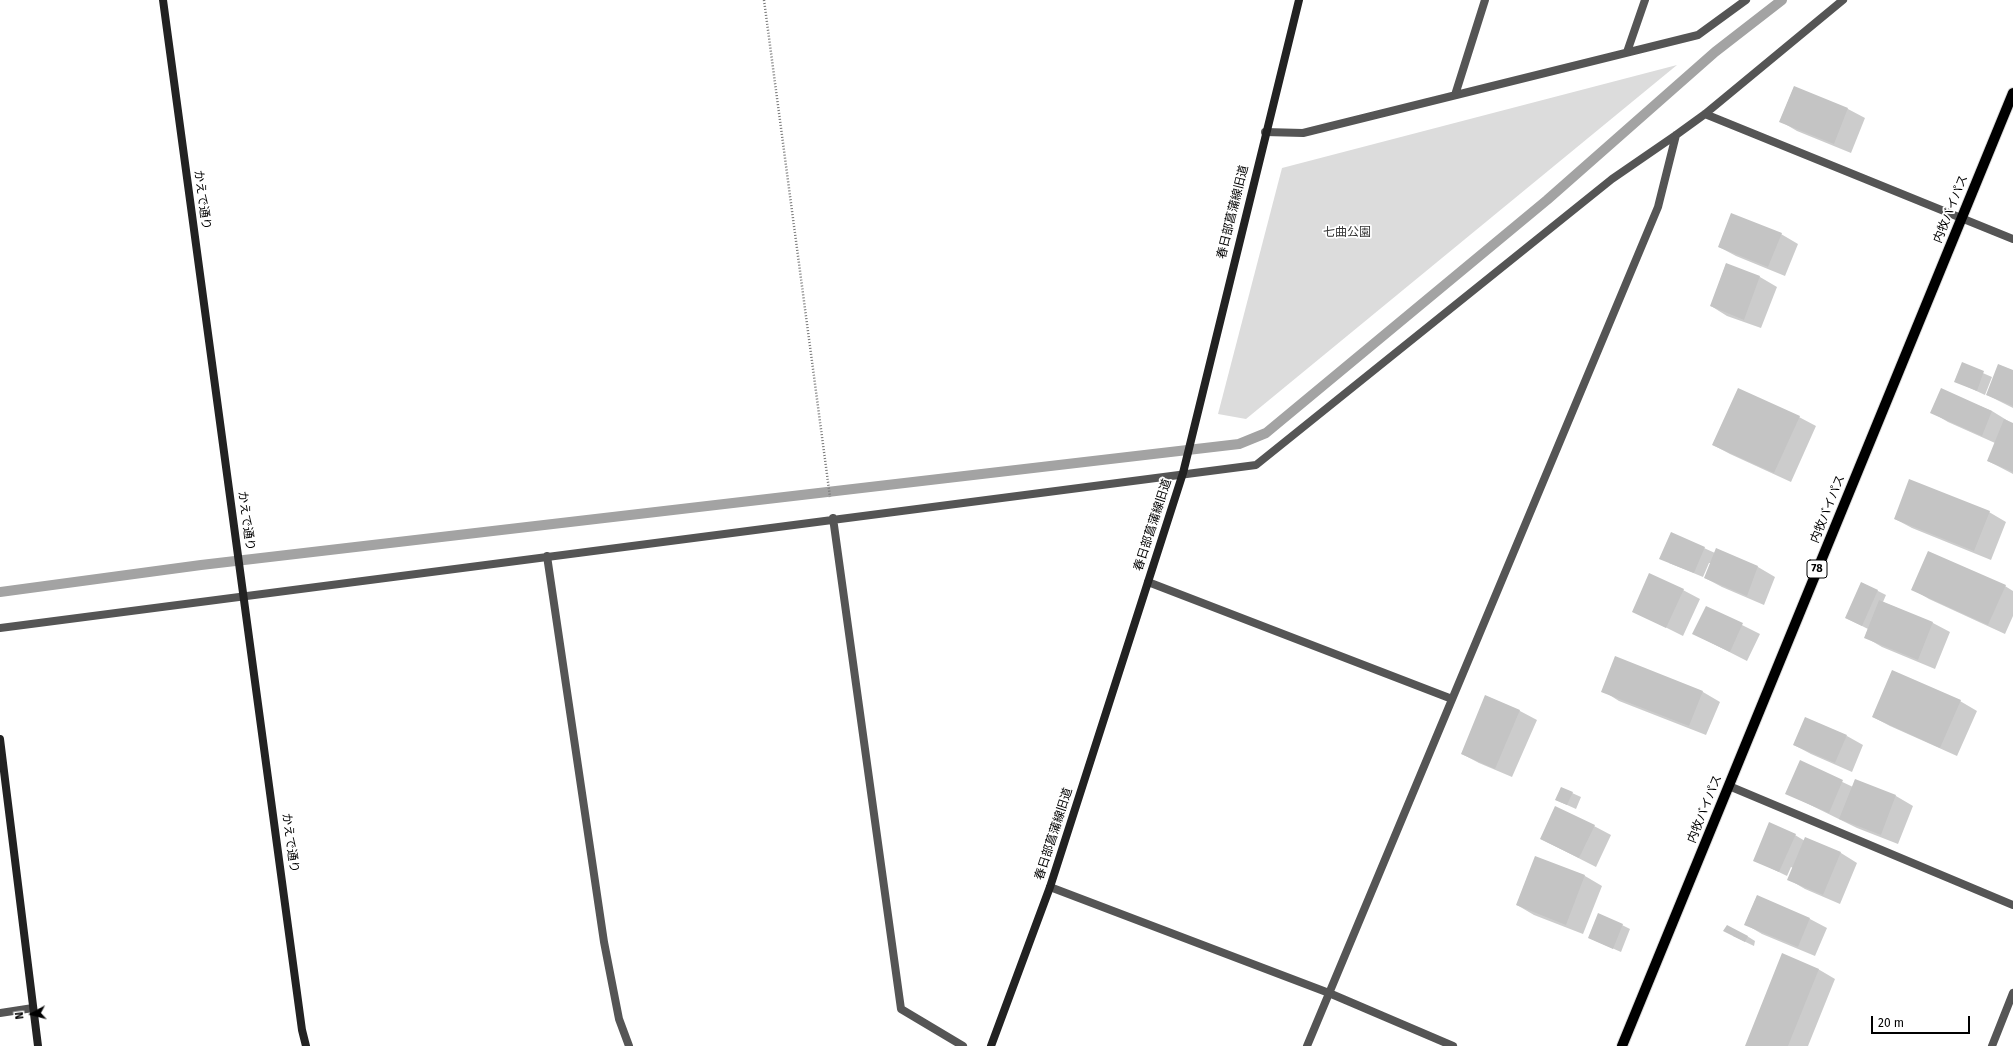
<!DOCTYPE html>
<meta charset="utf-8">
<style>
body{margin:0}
#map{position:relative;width:2013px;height:1046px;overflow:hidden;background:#fff;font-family:"Fira Sans",sans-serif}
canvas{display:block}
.north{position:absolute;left:12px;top:994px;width:40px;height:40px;-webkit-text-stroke:3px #fff;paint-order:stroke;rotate:263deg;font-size:11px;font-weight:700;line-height:16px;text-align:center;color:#000}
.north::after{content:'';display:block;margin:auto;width:14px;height:18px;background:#000;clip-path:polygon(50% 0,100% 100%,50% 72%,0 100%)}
.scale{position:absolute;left:1871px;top:1016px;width:99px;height:18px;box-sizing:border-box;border:2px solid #000;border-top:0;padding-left:5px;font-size:12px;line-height:14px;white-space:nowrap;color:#000;-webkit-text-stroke:3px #fff;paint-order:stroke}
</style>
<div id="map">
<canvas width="2013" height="1046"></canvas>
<div class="north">N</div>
<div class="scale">20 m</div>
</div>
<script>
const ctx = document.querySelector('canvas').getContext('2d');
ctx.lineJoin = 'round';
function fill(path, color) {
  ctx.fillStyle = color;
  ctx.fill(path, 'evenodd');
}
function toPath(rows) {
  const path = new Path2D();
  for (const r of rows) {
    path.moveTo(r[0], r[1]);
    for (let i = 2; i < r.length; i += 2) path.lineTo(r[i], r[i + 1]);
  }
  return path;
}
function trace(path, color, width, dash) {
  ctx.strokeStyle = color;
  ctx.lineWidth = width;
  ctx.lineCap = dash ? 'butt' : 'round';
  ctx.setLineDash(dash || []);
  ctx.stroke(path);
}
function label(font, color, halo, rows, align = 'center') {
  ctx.font = font + ' "Fira Sans","Noto Sans JP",sans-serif';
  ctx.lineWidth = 3.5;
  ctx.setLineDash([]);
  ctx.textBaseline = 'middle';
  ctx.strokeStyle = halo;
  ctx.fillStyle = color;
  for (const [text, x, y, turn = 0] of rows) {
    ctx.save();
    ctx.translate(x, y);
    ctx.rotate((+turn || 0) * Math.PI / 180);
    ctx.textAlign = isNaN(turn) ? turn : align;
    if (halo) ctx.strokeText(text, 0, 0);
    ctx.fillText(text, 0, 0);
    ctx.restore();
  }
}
fill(toPath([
 [1677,65,1246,419,1218,414,1282,168]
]), '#dcdcdc');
fill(toPath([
 [1794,87,1848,109,1865,118,1851,153,1797,131,1780,121],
 [1781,234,1798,244,1785,276,1736,256,1719,247],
 [1726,264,1760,277,1777,287,1761,328,1727,316,1711,306],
 [1962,364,1992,377,1985,395,1955,381],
 [2013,371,2013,408,1987,395],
 [1941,390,1992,411,2013,424,2013,474,1988,461,1995,443,1948,422,1931,412],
 [1799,417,1816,426,1791,482,1730,454,1713,445],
 [1989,512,2006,522,1991,560,1912,528,1895,519],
 [1671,533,1715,553,1716,550,1758,567,1775,577,1764,605,1722,587,1705,578,1711,563,1709,563,1703,577,1669,563],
 [1862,583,1886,595,1883,602,1933,623,1950,632,1935,669,1882,647,1865,637,1868,629,1846,618],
 [2005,586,2013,591,2013,616,2005,634,1929,599,1912,589],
 [1683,590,1700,599,1683,636,1633,611],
 [1706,607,1760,634,1747,661,1694,634],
 [1616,658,1703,692,1720,702,1706,735,1619,701,1603,691],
 [1486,696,1520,711,1537,720,1512,777,1479,763,1462,754],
 [1960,701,1977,711,1957,756,1890,726,1873,717],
 [1847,736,1863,745,1852,772,1811,754,1794,745],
 [1800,762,1853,787,1855,780,1896,796,1913,806,1898,844,1857,828,1786,793],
 [1561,788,1581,797,1576,809,1556,800],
 [1594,826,1611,835,1596,867,1541,839],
 [1795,835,1805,841,1841,853,1857,863,1840,904,1805,889,1788,879,1793,868,1791,867,1787,876,1754,860],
 [1536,857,1585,876,1602,886,1583,934,1534,915,1517,905],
 [1757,896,1810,919,1827,928,1815,956,1762,934,1745,924],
 [1622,925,1630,929,1621,952,1589,938],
 [1733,936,1747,936,1755,941,1754,946],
 [1818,969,1835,979,1808,1046,1746,1046]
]), '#0003');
trace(toPath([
 [0,592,201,565,1239,444,1266,433,1547,200,1715,52,1782,0]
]), '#a3a3a3', 10);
fill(toPath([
 [1794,86,1848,108,1834,144,1779,122],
 [1731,213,1782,233,1768,267,1718,247],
 [1726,263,1760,276,1744,320,1710,306],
 [1962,362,1984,371,1977,391,1954,382],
 [1998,364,2013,370,2013,406,1986,395],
 [1738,388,1800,416,1774,473,1712,445],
 [1941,388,1992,411,1982,436,1930,413],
 [2004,419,2013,423,2013,472,1987,461],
 [1909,479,1990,511,1974,551,1894,519],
 [1671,532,1705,547,1694,573,1659,559],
 [1716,548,1758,566,1747,596,1704,578],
 [1928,551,2006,585,1988,625,1911,590],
 [1649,573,1684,589,1666,628,1632,612],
 [1861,582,1878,590,1862,626,1845,618],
 [1879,600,1933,622,1918,660,1864,638],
 [1706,606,1743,623,1730,652,1692,634],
 [1615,656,1703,691,1689,726,1601,692],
 [1892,670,1961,700,1940,748,1872,717],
 [1485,695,1520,710,1495,769,1461,754],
 [1805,717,1847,735,1835,763,1793,745],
 [1800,760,1843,780,1829,813,1785,794],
 [1855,779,1896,795,1881,835,1839,819],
 [1561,787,1573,792,1567,805,1555,800],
 [1555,806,1595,825,1579,858,1540,839],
 [1769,822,1796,834,1779,872,1753,861],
 [1805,837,1841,852,1823,895,1787,880],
 [1535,856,1585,875,1566,925,1516,905],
 [1757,895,1810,918,1798,947,1744,925],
 [1598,913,1623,924,1613,949,1588,938],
 [1727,925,1748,936,1745,942,1723,931],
 [1782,953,1819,969,1788,1046,1745,1046]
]), '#c4c4c4');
const primary = toPath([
 [1622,1046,2013,93]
]);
trace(primary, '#dbdbdb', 12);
trace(toPath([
 [764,0,830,497]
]), '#777', 2.5, [1, 2]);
trace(toPath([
 [1627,52,1645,0],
 [1455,95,1485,0],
 [1705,114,2013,239],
 [1265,132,1303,133,1698,35,1746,0],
 [833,518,901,1009,963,1046],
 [547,556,604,942,619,1019,629,1046],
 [1148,582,1452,699],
 [0,628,1256,465,1612,179,1676,135,1705,114,1843,0],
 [1729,786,2013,905],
 [1050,887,1329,993,1453,1046],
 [0,1013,33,1008],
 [1307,1046,1658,207,1676,135],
 [1992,1046,2013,993]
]), '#555', 8);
trace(toPath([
 [163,0,302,1030,306,1046],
 [0,739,38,1046],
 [991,1046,1050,887,1183,473,1299,0]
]), '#222', 8);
trace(primary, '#000', 10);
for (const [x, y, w] of [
 [1817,569,20]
]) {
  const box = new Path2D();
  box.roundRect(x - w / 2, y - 9, w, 18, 3);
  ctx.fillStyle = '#fff';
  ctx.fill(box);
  trace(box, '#000', 1);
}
label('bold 11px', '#000', null, [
 ["78",1817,569]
]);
label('12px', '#000', '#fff', [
 ["かえで通り",202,200,82],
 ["内牧バイパス",1951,209,-68],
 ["春日部菖蒲線旧道",1233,212,-76],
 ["内牧バイパス",1828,509,-68],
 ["かえで通り",246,521,82],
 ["春日部菖蒲線旧道",1153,525,-72],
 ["内牧バイパス",1705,809,-68],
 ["春日部菖蒲線旧道",1054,834,-72],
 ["かえで通り",290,843,82]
]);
label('12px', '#333', '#fff', [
 ["七曲公園",1347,233]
]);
</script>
